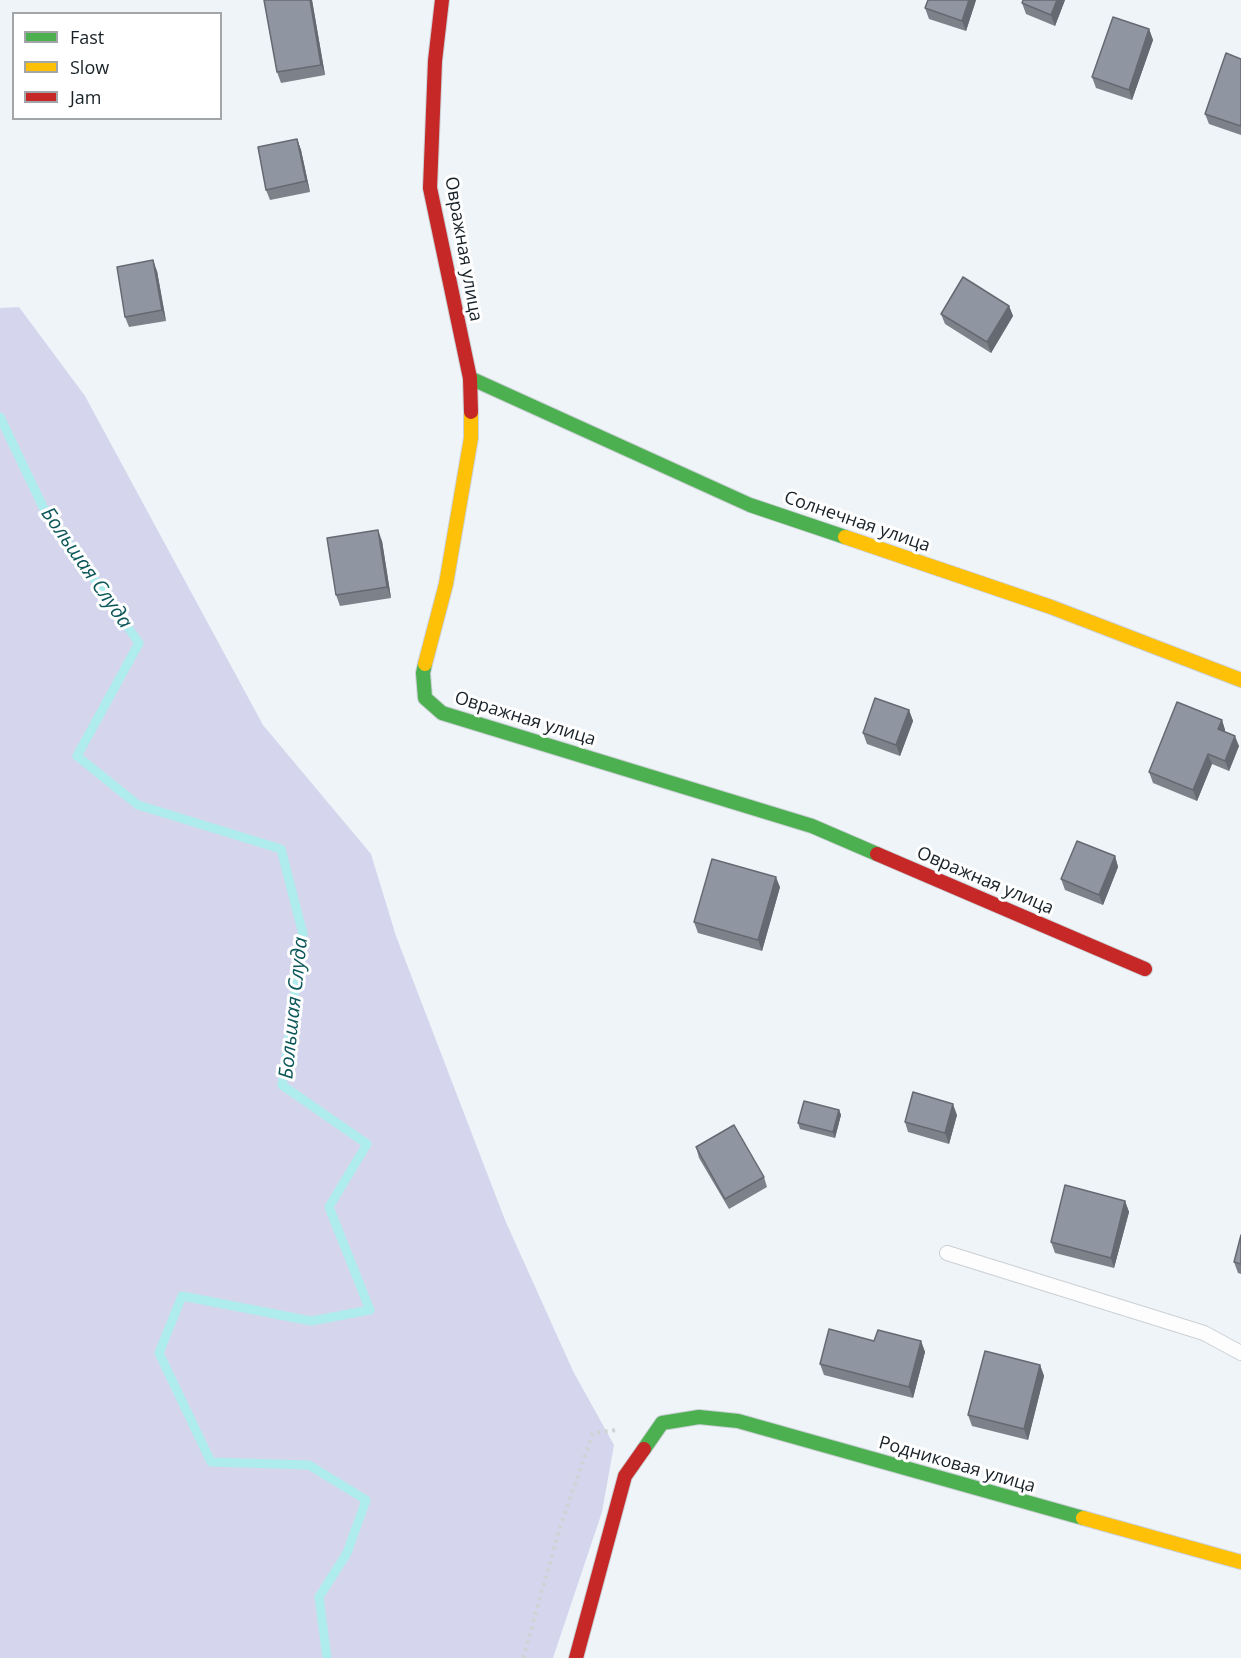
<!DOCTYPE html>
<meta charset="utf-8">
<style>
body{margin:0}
#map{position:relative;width:1241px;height:1658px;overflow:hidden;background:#eff4f8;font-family:"Open Sans",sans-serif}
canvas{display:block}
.legend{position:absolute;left:12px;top:12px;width:210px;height:108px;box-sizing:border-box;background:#fff;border:2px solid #a3a6a9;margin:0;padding:8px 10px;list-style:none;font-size:18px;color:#182127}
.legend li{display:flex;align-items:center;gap:12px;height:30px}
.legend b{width:30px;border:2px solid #a3a6a9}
</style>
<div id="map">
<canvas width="1241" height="1658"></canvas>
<ul class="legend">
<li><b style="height:8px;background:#4caf50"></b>Fast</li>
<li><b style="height:8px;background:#ffc107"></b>Slow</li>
<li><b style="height:8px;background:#c62828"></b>Jam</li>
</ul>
</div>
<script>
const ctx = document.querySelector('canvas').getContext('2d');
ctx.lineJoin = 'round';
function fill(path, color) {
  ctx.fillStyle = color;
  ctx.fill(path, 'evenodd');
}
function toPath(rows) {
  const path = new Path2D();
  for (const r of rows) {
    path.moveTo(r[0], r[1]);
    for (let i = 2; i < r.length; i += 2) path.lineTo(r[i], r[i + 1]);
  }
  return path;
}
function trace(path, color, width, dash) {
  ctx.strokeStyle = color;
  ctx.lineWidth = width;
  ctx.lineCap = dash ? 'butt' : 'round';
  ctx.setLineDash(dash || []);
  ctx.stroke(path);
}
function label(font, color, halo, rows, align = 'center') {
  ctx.font = font + ' "Open Sans",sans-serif';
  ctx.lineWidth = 6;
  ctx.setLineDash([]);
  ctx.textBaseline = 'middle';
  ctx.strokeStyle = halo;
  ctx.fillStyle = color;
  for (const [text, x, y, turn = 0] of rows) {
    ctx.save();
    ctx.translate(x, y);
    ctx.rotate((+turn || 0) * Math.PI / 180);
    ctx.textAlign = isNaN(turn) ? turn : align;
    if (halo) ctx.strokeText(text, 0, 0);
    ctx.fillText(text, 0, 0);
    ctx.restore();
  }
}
fill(toPath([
 [19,307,85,396,263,725,371,854,396,936,505,1220,573,1371,614,1445,602,1512,553,1658,0,1658,0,308]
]), '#d5d6ed');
trace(toPath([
 [0,417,43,507,139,643,77,756,138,805,281,849,303,934,282,1085,367,1144,329,1207,370,1310,311,1321,182,1296,159,1353,211,1462,309,1465,366,1500,347,1553,319,1597,327,1658]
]), '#afecee', 9);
const lane = toPath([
 [947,1253,1204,1333,1241,1353]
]);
const fast = toPath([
 [470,378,750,505,845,537],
 [425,664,423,673,425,698,442,713,812,826,877,854],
 [644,1449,662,1423,699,1417,738,1421,1083,1518]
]);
const slow = toPath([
 [845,537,1051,607,1241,680],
 [425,664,446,584,471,438,471,412],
 [1083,1518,1241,1562]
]);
const jam = toPath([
 [442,0,435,61,430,188,470,378,471,412],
 [877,854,1145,969],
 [576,1658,625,1476,644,1449]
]);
trace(lane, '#cad0d5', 16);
trace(fast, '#cad0d5', 16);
trace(slow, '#cad0d5', 16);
trace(jam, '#cad0d5', 16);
trace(toPath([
 [523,1658,560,1527,593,1433,617,1430]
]), '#d0d3d4', 4, [3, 4.5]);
trace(lane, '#fdfdfe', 14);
trace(fast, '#4caf50', 14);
trace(slow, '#ffc107', 14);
trace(jam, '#c62828', 14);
fill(toPath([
 [264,0,312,0,325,75,281,83,277,72],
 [976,0,966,31,929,19,925,8],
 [1065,0,1055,26,1026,14,1022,3],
 [1149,29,1153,40,1132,100,1096,88,1092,77],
 [1241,59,1241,135,1209,124,1205,114],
 [297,139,301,150,310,192,270,200,266,190],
 [157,271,166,321,129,327,125,317],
 [1009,306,1013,316,991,353,945,324,941,314],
 [382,541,391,598,340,606,336,595],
 [909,710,913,721,900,756,867,744,863,733],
 [1222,720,1225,730,1225,732,1239,746,1229,771,1212,764,1197,801,1153,783,1149,772],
 [1115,856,1118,867,1103,905,1065,890,1061,879],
 [780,887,762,951,698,933,694,922],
 [839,1110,841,1115,835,1138,800,1129,798,1123],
 [957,1115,949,1144,908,1132,905,1122],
 [696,1147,764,1177,767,1187,729,1209,699,1158],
 [1125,1201,1129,1212,1114,1268,1055,1253,1051,1242],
 [1241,1235,1241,1274,1238,1273,1234,1262],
 [874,1341,921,1341,925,1352,913,1398,824,1375,820,1364],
 [1040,1365,1044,1376,1028,1440,972,1426,968,1415]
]), '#7c818a');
fill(toPath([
 [310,0,312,0,325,75,321,65],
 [969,0,976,0,966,31,962,21],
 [1057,0,1065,0,1055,26,1051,15],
 [1149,29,1153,40,1132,100,1129,90],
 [297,139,301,150,310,192,306,181],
 [153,260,157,271,166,321,162,310],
 [1009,306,1013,316,991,353,987,342],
 [378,530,382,541,391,598,387,587],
 [909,710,913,721,900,756,896,745],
 [1222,720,1225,730,1221,739,1218,729],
 [1235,736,1239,746,1229,771,1225,761],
 [1208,754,1212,764,1197,801,1193,790],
 [1115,856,1118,867,1103,905,1099,895],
 [776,877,780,887,762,951,758,940],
 [953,1104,957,1115,949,1144,945,1133],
 [839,1110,841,1115,835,1138,833,1132],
 [1125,1201,1129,1212,1114,1268,1111,1258],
 [921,1341,925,1352,913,1398,909,1387],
 [1040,1365,1044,1376,1028,1440,1024,1429]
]), '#656971');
const building = toPath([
 [264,0,310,0,321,65,277,72,264,0],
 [928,0,969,0,962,21,925,8,928,0],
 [1023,0,1057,0,1051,15,1022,3,1023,0],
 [1113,17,1149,29,1129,90,1092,77,1113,17],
 [1226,53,1241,59,1241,126,1205,114,1226,53],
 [297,139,306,181,266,190,258,147,297,139],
 [153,260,162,310,125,317,117,267,153,260],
 [963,277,1009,306,987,342,941,314,963,277],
 [378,530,387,587,336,595,327,538,378,530],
 [875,698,909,710,896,745,863,733,875,698],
 [1177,702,1222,720,1218,729,1235,736,1225,761,1208,754,1193,790,1149,772,1177,702],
 [1077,841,1115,856,1099,895,1061,879,1077,841],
 [712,859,776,877,758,940,694,922,712,859],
 [913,1092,953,1104,945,1133,905,1122,913,1092],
 [804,1101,839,1110,833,1132,798,1123,804,1101],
 [734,1125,764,1177,725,1199,696,1147,734,1125],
 [1065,1185,1125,1201,1111,1258,1051,1242,1065,1185],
 [1241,1235,1241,1264,1234,1262,1241,1235],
 [829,1329,874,1341,878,1330,921,1341,909,1387,820,1364,829,1329],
 [985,1351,1040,1365,1024,1429,968,1415,985,1351]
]);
fill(building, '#9096a1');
trace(building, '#656971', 1.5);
label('18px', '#182127', '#fff', [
 ["Овражная улица",463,249,80],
 ["Солнечная улица",857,522,19],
 ["Овражная улица",525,719,17],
 ["Овражная улица",985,881,23],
 ["Родниковая улица",957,1465,16]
]);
label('italic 20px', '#0c5759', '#fff', [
 ["Большая Слуда",86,568,55],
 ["Большая Слуда",294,1008,-84]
]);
</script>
